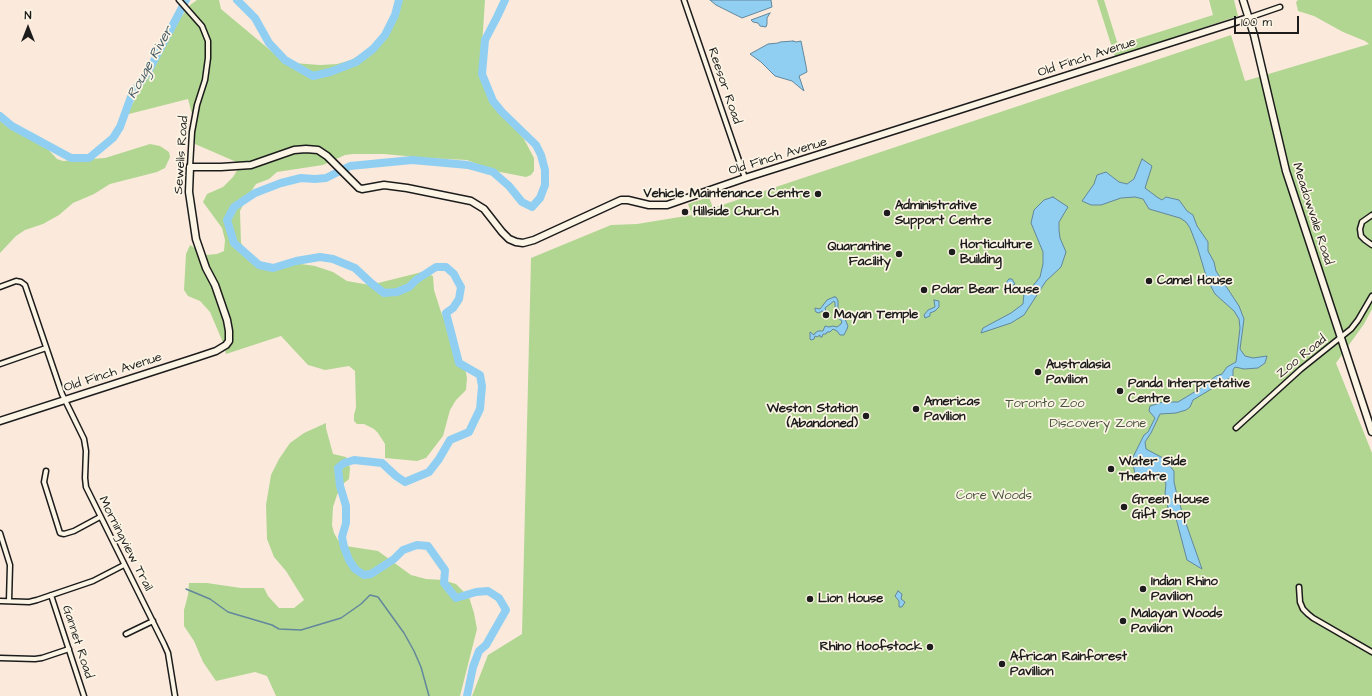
<!DOCTYPE html>
<style>
body{margin:0}
#map{position:relative;width:1372px;height:696px;overflow:hidden;background:#fbeadc;font-family:"Architects Daughter",sans-serif}
canvas{display:block}
.north{position:absolute;left:8px;top:8px;width:40px;height:40px;-webkit-text-stroke:3px #fcf5e5;paint-order:stroke;rotate:0deg;font-size:11px;font-weight:700;line-height:16px;text-align:center;color:#1c1c1c}
.north::after{content:'';display:block;margin:auto;width:14px;height:18px;background:#1c1c1c;clip-path:polygon(50% 0,100% 100%,50% 72%,0 100%)}
.scale{position:absolute;left:1234px;top:16px;width:65px;height:18px;box-sizing:border-box;border:2px solid #1c1c1c;border-top:0;padding-left:5px;font-size:12px;line-height:14px;white-space:nowrap;color:#1c1c1c;-webkit-text-stroke:3px #fcf5e5;paint-order:stroke}
</style>
<div id="map">
<canvas width="1372" height="696"></canvas>
<div class="north">N</div>
<div class="scale">100 m</div>
</div>
<script>
const ctx = document.querySelector('canvas').getContext('2d');
ctx.lineJoin = 'round';
function fill(path, color) {
  ctx.fillStyle = color;
  ctx.fill(path, 'evenodd');
}
function toPath(rows) {
  const path = new Path2D();
  for (const r of rows) {
    path.moveTo(r[0], r[1]);
    for (let i = 2; i < r.length; i += 2) path.lineTo(r[i], r[i + 1]);
  }
  return path;
}
function trace(path, color, width, dash) {
  ctx.strokeStyle = color;
  ctx.lineWidth = width;
  ctx.lineCap = dash ? 'butt' : 'round';
  ctx.setLineDash(dash || []);
  ctx.stroke(path);
}
function label(font, color, halo, rows, align = 'center') {
  ctx.font = font + ' "Architects Daughter",sans-serif';
  ctx.lineWidth = 3.5;
  ctx.setLineDash([]);
  ctx.textBaseline = 'middle';
  ctx.strokeStyle = halo;
  ctx.fillStyle = color;
  for (const [text, x, y, turn = 0] of rows) {
    ctx.save();
    ctx.translate(x, y);
    ctx.rotate((+turn || 0) * Math.PI / 180);
    ctx.textAlign = isNaN(turn) ? turn : align;
    if (halo) ctx.strokeText(text, 0, 0);
    ctx.fillText(text, 0, 0);
    ctx.restore();
  }
}
fill(toPath([
 [197,0,219,0,221,9,276,55,294,63,320,65,337,64,351,60,378,44,386,33,392,21,394,11,395,0,485,0,480,76,490,98,524,139,534,158,534,171,531,175,526,177,495,171,467,160,426,158,384,154,353,154,345,155,323,165,277,172,269,179,256,184,246,199,240,211,241,243,254,261,260,267,264,268,285,264,301,264,315,266,333,272,347,281,370,285,422,272,433,276,434,290,441,312,465,368,467,378,466,390,456,400,450,410,443,436,426,458,417,461,385,458,385,444,378,433,374,429,364,424,357,424,354,421,354,415,356,407,355,371,349,366,325,370,308,365,281,336,226,354,224,345,210,312,200,301,188,296,184,290,186,254,190,245,206,255,217,254,224,251,225,240,222,228,203,202,207,194,223,187,233,177,241,164,195,144,193,118,188,99,125,115,130,109,173,28,190,5],
 [1097,0,1104,0,1118,45,1213,15,1209,0,1234,0,1238,16,1115,57],
 [1298,0,1372,0,1372,309,1364,324,1336,363,1372,453,1372,696,472,696,488,655,522,634,531,258,611,225,637,224,692,215,688,204,709,197,713,208,1231,35,1245,81,1369,44,1365,41,1343,32,1314,16,1298,11,1296,2],
 [0,120,22,135,45,146,57,159,63,161,105,158,150,144,160,146,169,152,170,157,165,168,157,172,110,184,94,194,73,203,59,215,43,224,25,230,16,236,0,253],
 [326,423,326,428,333,454,346,457,350,468,349,479,343,484,337,495,333,507,332,525,334,533,338,540,346,546,378,551,411,575,426,579,443,580,456,584,469,597,474,613,477,629,460,696,276,696,267,676,255,672,216,681,203,662,194,641,184,626,184,610,188,595,189,583,207,583,241,588,264,588,268,596,279,608,294,608,304,600,286,571,274,557,267,539,266,505,271,475,279,459,290,443,304,433]
]), '#b1d692');
const water = toPath([
 [710,0,771,0,772,7,742,18,716,5,710,0],
 [770,13,767,18,767,24,766,27,760,26,758,23,753,22,751,20,770,13],
 [793,41,796,42,801,41,806,66,807,72,799,76,804,91,792,81,775,76,761,62,750,54,768,44,778,43,780,42,793,41],
 [1142,159,1152,166,1145,188,1157,197,1162,200,1166,197,1179,200,1187,211,1193,215,1197,226,1208,242,1208,251,1214,262,1216,271,1239,306,1244,319,1240,349,1245,356,1253,358,1267,356,1265,363,1258,368,1244,369,1235,367,1233,370,1233,376,1193,400,1190,407,1186,410,1176,413,1160,414,1151,433,1145,442,1146,449,1163,458,1174,471,1174,482,1177,495,1184,518,1202,569,1187,560,1177,522,1173,511,1168,508,1165,494,1166,483,1161,479,1143,478,1135,474,1132,459,1144,435,1148,432,1155,418,1149,411,1150,406,1163,402,1178,402,1201,388,1216,376,1222,374,1227,367,1236,362,1240,328,1239,319,1234,311,1215,294,1207,279,1197,246,1190,228,1186,222,1180,218,1149,209,1143,199,1135,197,1121,198,1101,205,1091,205,1082,201,1094,184,1097,175,1106,172,1119,182,1127,184,1134,179,1142,159],
 [1053,197,1068,207,1059,222,1059,230,1060,238,1066,252,1061,267,1046,281,1024,315,1011,323,981,333,983,328,1011,313,1023,304,1024,293,1028,292,1040,277,1043,264,1043,252,1031,223,1034,210,1044,200,1053,197],
 [1009,279,1012,279,1015,284,1006,289,1004,288,1004,285,1009,279],
 [834,297,836,297,838,301,838,308,845,319,848,326,847,329,844,335,840,335,837,331,833,329,830,332,827,332,826,334,823,334,822,337,820,337,820,335,817,337,815,336,814,339,811,340,810,339,810,332,814,335,815,333,818,331,823,331,825,326,829,327,833,326,837,327,841,324,842,321,838,318,839,312,835,309,835,303,834,301,825,308,826,311,824,312,822,311,819,313,816,312,815,310,815,308,820,309,827,300,834,297],
 [934,300,939,301,939,307,935,311,930,313,930,316,925,318,924,315,928,310,935,307,934,300],
 [898,591,902,594,901,599,905,602,902,607,899,607,899,601,895,596,898,591]
]);
fill(water, '#91cff2');
trace(water, '#62879c', 1);
trace(toPath([
 [186,589,210,599,228,612,272,625,279,629,301,630,341,618,361,604,370,595,378,597,404,633,414,651,421,667,429,696]
]), '#62879c', 1.5);
trace(toPath([
 [237,0,255,18,269,43,285,60,313,76,330,72,356,62,373,49,385,35,395,15,399,0],
 [0,116,12,126,71,158,89,158,113,138,120,127,132,94,148,72,186,0],
 [467,696,473,667,479,651,486,645,506,610,499,598,488,591,476,592,456,598,444,583,445,570,428,546,417,545,403,550,394,559,371,574,364,575,355,569,349,560,344,547,342,537,346,523,346,506,340,486,338,468,344,463,354,460,382,463,396,476,405,482,429,472,439,459,450,440,469,432,480,409,482,386,480,375,459,363,451,332,446,313,453,308,459,299,461,287,457,280,454,274,446,267,436,267,416,280,409,287,397,292,384,293,371,283,355,268,333,259,320,257,296,261,273,268,259,265,234,243,227,220,234,207,255,193,281,183,301,178,315,179,326,178,350,166,412,160,468,165,493,172,509,186,522,202,532,207,540,198,545,185,545,170,541,155,536,145,502,112,493,101,482,74,485,40,497,17,505,0]
]), '#91cff2', 8);
const street = toPath([
 [179,0,202,26,208,41,208,58,205,80,197,105,192,132,190,167],
 [684,0,745,178],
 [1248,18,1280,7],
 [1372,215,1362,222,1360,229,1361,236,1365,240,1372,245],
 [0,287,16,281,21,282,25,285,62,394,84,439,86,451,85,478,86,487,164,644,168,653,175,696],
 [0,364,46,348],
 [1236,428,1301,369,1351,329,1358,320,1372,296],
 [46,471,44,482,60,533,64,534,74,531,100,517],
 [0,533,10,565,9,601],
 [1299,587,1300,602,1303,609,1308,614,1313,618,1372,652],
 [51,595,84,696],
 [0,601,29,602,37,600,93,581,124,565],
 [126,634,153,621],
 [0,658,35,659,42,658,69,649]
]);
const secondary = toPath([
 [1243,0,1254,35,1286,171,1372,432],
 [0,421,198,357,216,351,226,345,229,341,229,331,227,320,215,285,206,268,196,239,189,192,190,167,221,167,251,165,294,150,306,149,318,150,327,156,359,188,362,189,384,185,407,188,471,201,484,209,502,232,509,239,516,242,523,243,534,240,621,200,628,200,649,205,667,205,745,178,1248,18]
]);
trace(street, '#1c1c1c', 7);
trace(secondary, '#1c1c1c', 9);
trace(street, '#fcf5e5', 4);
trace(secondary, '#fcf5e5', 6);
for (const [x, y, r, color] of [
 [818,194,4,"#1c1c1c"],
 [685,212,4,"#1c1c1c"],
 [887,213,4,"#1c1c1c"],
 [952,252,4,"#1c1c1c"],
 [899,254,4,"#1c1c1c"],
 [1149,281,4,"#1c1c1c"],
 [924,290,4,"#1c1c1c"],
 [826,315,4,"#1c1c1c"],
 [1038,372,4,"#1c1c1c"],
 [1120,391,4,"#1c1c1c"],
 [916,409,4,"#1c1c1c"],
 [866,416,4,"#1c1c1c"],
 [1111,469,4,"#1c1c1c"],
 [1124,507,4,"#1c1c1c"],
 [1143,589,4,"#1c1c1c"],
 [810,599,4,"#1c1c1c"],
 [1123,621,4,"#1c1c1c"],
 [930,647,4,"#1c1c1c"],
 [1002,664,4,"#1c1c1c"]
]) {
  const dot = new Path2D();
  dot.arc(x, y, r, 0, 2 * Math.PI);
  ctx.fillStyle = color;
  ctx.fill(dot);
  trace(dot, '#fcf5e5', 1.5);
}
label('13px', '#1c1c1c', '#fcf5e5', [
 ["Old Finch Avenue",1087,58,-18],
 ["Reesor Road",724,86,71],
 ["Sewells Road",182,155,-86],
 ["Old Finch Avenue",778,157,-17],
 ["Meadowvale Road",1312,214,72],
 ["Zoo Road",1302,357,-39],
 ["Old Finch Avenue",113,373,-18],
 ["Morningview Trail",125,544,63],
 ["Gannet Road",77,642,72]
]);
label('bold 13px', '#1c1c1c', '#fcf5e5', [
 ["Vehicle Maintenance Centre",810,194,"right"],
 ["Administrative",895,206],
 ["Support Centre",895,221],
 ["Hillside Church",693,212],
 ["Horticulture",960,245],
 ["Building",960,260],
 ["Quarantine",891,247,"right"],
 ["Facility",891,262,"right"],
 ["Camel House",1157,281],
 ["Polar Bear House",932,290],
 ["Mayan Temple",834,315],
 ["Australasia",1046,365],
 ["Pavilion",1046,380],
 ["Panda Interpretative",1128,384],
 ["Centre",1128,399],
 ["Americas",924,402],
 ["Pavilion",924,417],
 ["Weston Station",858,409,"right"],
 ["(Abandoned)",858,424,"right"],
 ["Water Side",1119,462],
 ["Theatre",1119,477],
 ["Green House",1132,500],
 ["Gift Shop",1132,515],
 ["Indian Rhino",1151,582],
 ["Pavilion",1151,597],
 ["Lion House",818,599],
 ["Malayan Woods",1131,614],
 ["Pavilion",1131,629],
 ["Rhino Hoofstock",922,647,"right"],
 ["African Rainforest",1010,657],
 ["Pavillion",1010,672]
], 'left');
label('13px', '#49543f', '#fcf5e5', [
 ["Toronto Zoo",1045,404],
 ["Discovery Zone",1098,424],
 ["Core Woods",994,496]
]);
label('italic 14px', '#455b67', '#fcf5e5', [
 ["Rouge River",151,63,-61]
]);
</script>
